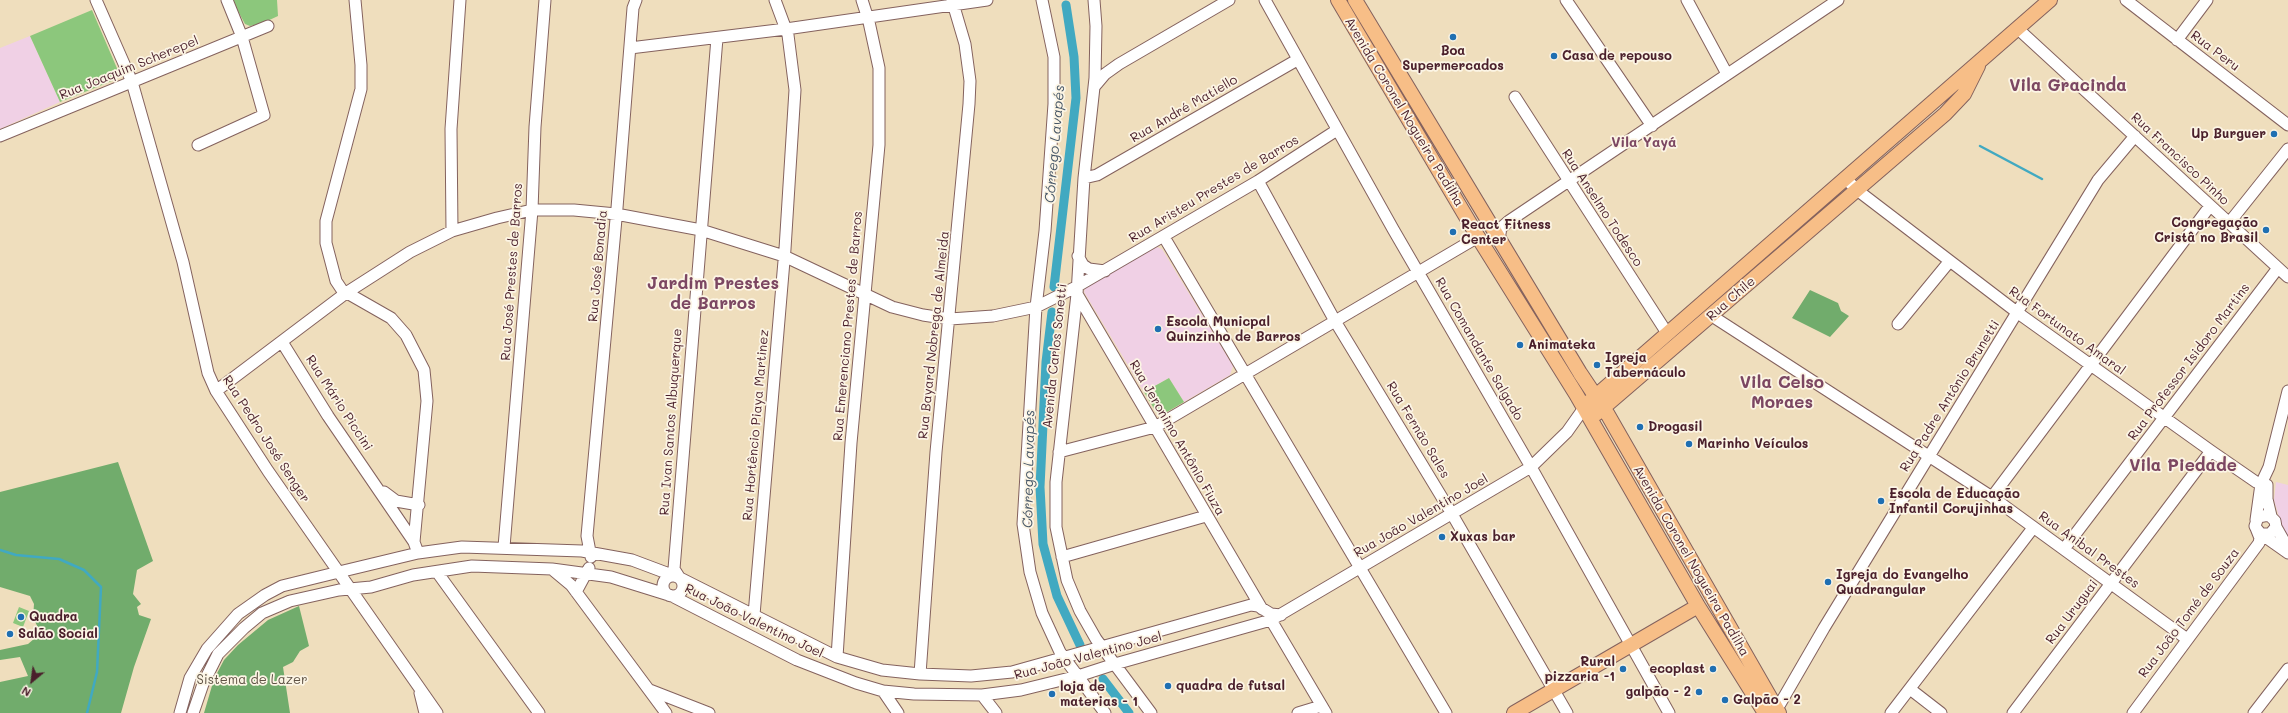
<!DOCTYPE html>
<meta charset="utf-8">
<style>
body{margin:0}
#map{position:relative;width:2288px;height:713px;overflow:hidden;background:#efdebd;font-family:Mali,sans-serif}
canvas{display:block}
.north{position:absolute;left:12px;top:661px;width:40px;height:40px;-webkit-text-stroke:3px #fcf5e5;paint-order:stroke;rotate:209deg;font-size:11px;font-weight:700;line-height:16px;text-align:center;color:#4a1f2b}
.north::after{content:'';display:block;margin:auto;width:14px;height:18px;background:#4a1f2b;clip-path:polygon(50% 0,100% 100%,50% 72%,0 100%)}
</style>
<div id="map">
<canvas width="2288" height="713"></canvas>
<div class="north">N</div>
</div>
<script>
const ctx = document.querySelector('canvas').getContext('2d');
ctx.lineJoin = 'round';
function fill(path, color) {
  ctx.fillStyle = color;
  ctx.fill(path, 'evenodd');
}
function toPath(rows) {
  const path = new Path2D();
  for (const r of rows) {
    if (r.length === 3) {
      path.moveTo(r[0] + r[2], r[1]);
      path.arc(r[0], r[1], r[2], 0, 2 * Math.PI);
      continue;
    }
    path.moveTo(r[0], r[1]);
    for (let i = 2; i < r.length; i += 2) path.lineTo(r[i], r[i + 1]);
  }
  return path;
}
function trace(path, color, width, dash) {
  ctx.strokeStyle = color;
  ctx.lineWidth = width;
  ctx.lineCap = dash ? 'butt' : 'round';
  ctx.setLineDash(dash || []);
  ctx.stroke(path);
}
function label(font, color, halo, rows, align = 'center') {
  ctx.font = font + ' Mali,sans-serif';
  ctx.lineWidth = 3.5;
  ctx.setLineDash([]);
  ctx.textBaseline = 'middle';
  ctx.strokeStyle = halo;
  ctx.fillStyle = color;
  for (const [text, x, y, turn = 0] of rows) {
    ctx.save();
    ctx.translate(x, y);
    ctx.rotate((+turn || 0) * Math.PI / 180);
    ctx.textAlign = isNaN(turn) ? turn : align;
    if (halo) ctx.strokeText(text, 0, 0);
    ctx.fillText(text, 0, 0);
    ctx.restore();
  }
}
fill(toPath([
 [30,36,60,102,0,129,0,48],
 [1157,247,1162,249,1233,366,1230,375,1184,402,1169,378,1144,392,1084,292,1086,286],
 [2276,482,2288,485,2288,538,2281,524,2274,500]
]), '#f0d0e5');
fill(toPath([
 [232,0,277,0,278,16,263,23,250,26,245,24],
 [92,10,119,73,116,78,112,81,60,102,30,36],
 [1169,378,1184,402,1162,415,1156,412,1144,392],
 [19,607,29,611,23,627,13,623]
]), '#8cc77c');
fill(toPath([
 [1810,290,1838,303,1841,311,1849,316,1830,337,1792,318],
 [118,462,153,561,137,570,133,594,141,604,137,607,139,615,151,619,134,667,121,713,0,713,0,682,28,676,20,657,0,660,0,650,28,644,41,633,33,618,34,604,30,596,0,587,0,492],
 [299,606,309,646,300,651,293,662,283,667,290,713,204,713,214,679,224,660,238,645,268,620]
]), '#71ac6c');
trace(toPath([
 [1980,146,2042,179],
 [0,550,16,555,59,559,84,570,101,587,97,672,87,713]
]), '#41a9c1', 2.5);
trace(toPath([
 [1054,287,1076,98,1074,57,1066,5],
 [1052,312,1046,362,1040,487,1043,544,1057,596,1080,645],
 [1103,679,1129,713]
]), '#41a9c1', 9);
const minor = toPath([
 [96,0,132,82,183,262,208,373,216,391,268,471,437,713],
 [355,0,361,65,361,89,326,221,326,243,336,281,342,290,391,318,406,335,424,370,427,401,414,542,418,553],
 [1042,0,1054,57,1054,104,1045,231,1036,307,1023,524,1030,572,1042,613,1060,652,1105,713],
 [1094,0,1096,26,1095,78,1084,178,1077,294,1056,482,1056,527,1067,580,1080,611,1096,639,1151,713],
 [1265,0,1393,229,1531,467,1669,713],
 [1566,0,1652,126],
 [1687,0,1727,74],
 [2126,0,2288,125],
 [2017,28,2288,277],
 [2177,40,2207,0],
 [630,48,786,29,987,0],
 [1094,87,1105,74,1119,64,1229,0],
 [1515,97,1667,333],
 [0,136,268,26],
 [198,145,264,115,242,37,227,0],
 [1084,178,1097,175,1297,60],
 [1846,179,1857,190,2018,313,2211,451,2256,482,2267,485],
 [1258,181,1335,321,1452,514,1567,713],
 [2229,223,2288,149],
 [452,231,451,129,460,0],
 [1164,237,1446,713],
 [1499,239,1501,228,1509,221,1838,0],
 [1078,256,1083,265,1089,269,1105,271],
 [1077,294,1262,609],
 [1712,316,1992,497,2187,639],
 [1898,324,1949,262],
 [282,342,328,416,414,542],
 [216,391,346,293,410,252,452,231,497,218,532,210,574,210,616,214,701,230,784,256,892,307,923,315,950,319,993,316,1036,307,1076,287,1258,181,1337,130],
 [1059,452,1155,427,1478,237],
 [2267,485,2267,499,2271,516],
 [384,492,396,501,419,505],
 [1992,497,2210,206],
 [2256,520,2261,484,2269,467,2288,391],
 [2276,527,2288,548],
 [2261,534,2288,553],
 [504,547,532,210,535,127,545,0],
 [2064,549,2278,268],
 [591,557,587,536,617,208,633,8,636,0],
 [1062,557,1206,516],
 [553,570,571,585,666,713],
 [437,572,539,713],
 [673,586,10],
 [681,580,674,569,717,38],
 [576,592,589,568],
 [754,615,785,249,795,90,788,35,775,0],
 [1271,620,1326,713],
 [837,657,851,443,879,145,879,68,869,22,862,0],
 [920,674,936,452,969,104,970,81,965,44,952,0],
 [1910,689,1941,713],
 [650,690,709,713],
 [883,691,898,713],
 [420,693,425,713],
 [982,695,996,713],
 [1770,712,1780,704,1824,628,2098,180,2135,136],
 [180,713,190,678,207,649,238,614,265,595,282,586,339,572,418,553,462,547,582,551,632,560,680,578,837,657,882,670,920,674,971,676,1012,672,1251,605,1258,606,1271,614,1281,615],
 [193,713,203,684,218,654,244,628,262,613,290,601,339,590,371,587,413,575,472,566,552,569,611,577,672,596,797,660,856,683,883,691,914,694,982,695,1021,690,1078,676,1115,664,1271,620,1531,467,1567,432,1584,408],
 [1298,713,1321,706],
 [1891,713,2033,528],
 [2013,713,2211,451],
 [2133,713,2259,543,2260,538,2256,528,2255,526,2258,517,2269,515,2275,521,2276,527,2270,534,2261,534,2256,528],
 [2254,713,2288,669]
]);
const major = toPath([
 [1338,0,1478,237,1576,394,1698,606,1765,713],
 [1355,0,1580,373,1608,415,1779,713],
 [1589,402,2050,0],
 [1596,414,1945,114,1964,94,1978,66],
 [1514,713,1698,606]
]);
trace(minor, '#84625e', 13);
trace(major, '#84625e', 16);
trace(minor, '#fff', 11);
trace(major, '#f7be87', 14);
for (const [x, y, r, color] of [
 [1453,37,4,"#1f6fb2"],
 [1554,56,4,"#1f6fb2"],
 [2274,134,4,"#1f6fb2"],
 [2266,230,4,"#1f6fb2"],
 [1453,232,4,"#1f6fb2"],
 [1158,329,4,"#1f6fb2"],
 [1520,345,4,"#1f6fb2"],
 [1597,365,4,"#1f6fb2"],
 [1640,427,4,"#1f6fb2"],
 [1689,444,4,"#1f6fb2"],
 [1881,501,4,"#1f6fb2"],
 [1442,537,4,"#1f6fb2"],
 [1828,582,4,"#1f6fb2"],
 [21,617,4,"#1f6fb2"],
 [10,634,4,"#1f6fb2"],
 [1623,669,4,"#1f6fb2"],
 [1713,669,4,"#1f6fb2"],
 [1168,686,4,"#1f6fb2"],
 [1699,692,4,"#1f6fb2"],
 [1052,694,4,"#1f6fb2"],
 [1725,700,4,"#1f6fb2"]
]) {
  const dot = new Path2D();
  dot.arc(x, y, r, 0, 2 * Math.PI);
  ctx.fillStyle = color;
  ctx.fill(dot);
  trace(dot, '#fcf5e5', 1.5);
}
label('bold 13px', '#4a1f2b', '#fcf5e5', [
 ["Boa",1453,51,"center"],
 ["Supermercados",1453,66,"center"],
 ["Casa de repouso",1562,56],
 ["Up Burguer",2266,134,"right"],
 ["Congregação",2258,223,"right"],
 ["Cristâ no Brasil",2258,238,"right"],
 ["React Fitness",1461,225],
 ["Center",1461,240],
 ["Escola Municpal",1166,322],
 ["Quinzinho de Barros",1166,337],
 ["Animateka",1528,345],
 ["Igreja",1605,358],
 ["Tabernáculo",1605,373],
 ["Drogasil",1648,427],
 ["Marinho Veículos",1697,444],
 ["Escola de Educação",1889,494],
 ["Infantil Corujinhas",1889,509],
 ["Xuxas bar",1450,537],
 ["Igreja do Evangelho",1836,575],
 ["Quadrangular",1836,590],
 ["Quadra",29,617],
 ["Salão Social",18,634],
 ["Rural",1615,662,"right"],
 ["pizzaria -1",1615,677,"right"],
 ["ecoplast",1705,669,"right"],
 ["quadra de futsal",1176,686],
 ["loja de",1060,687],
 ["materias - 1",1060,702],
 ["galpão - 2",1691,692,"right"],
 ["Galpão - 2",1733,700]
], 'left');
label('13px', '#4a1f2b', '#fcf5e5', [
 ["Rua Peru",2215,51,37],
 ["Rua Joaquim Scherepel",129,68,-22],
 ["Rua André Matiello",1184,109,-30],
 ["Avenida Coronel Nogueira Padilha",1404,112,59],
 ["Rua Francisco Pinho",2180,159,43],
 ["Rua Aristeu Prestes de Barros",1214,189,-31],
 ["Rua Anselmo Todesco",1602,208,57],
 ["Rua José Bonadia",598,266,-85],
 ["Rua José Prestes de Barros",512,272,-86],
 ["Rua Chile",1731,299,-41],
 ["Rua Emerenciano Prestes de Barros",848,326,-85],
 ["Rua Fortunato Amaral",2067,331,36],
 ["Rua Bayard Nobrega de Almeida",934,335,-84],
 ["Rua Comandante Salgado",1479,349,60],
 ["Avenida Carlos Sonetti",1055,356,-84],
 ["Rua Professor Isidoro Martins",2189,362,-53],
 ["Rua Padre Antônio Brunetti",1950,396,-58],
 ["Rua Mário Piccini",339,403,57],
 ["Rua Ivan Santos Albuquerque",671,422,-86],
 ["Rua Hortêncio Piaya Martinez",756,425,-85],
 ["Rua Fernão Sales",1418,430,59],
 ["Rua Jeronimo Antônio Fiuza",1177,438,60],
 ["Rua Pedro José Senger",266,439,57],
 ["Rua João Valentino Joel",1421,516,-30],
 ["Rua Anibal Prestes",2089,550,36],
 ["Avenida Coronel Nogueira Padilha",1691,561,60],
 ["Rua Uruguai",2072,612,-53],
 ["Rua João Tomé de Souza",2189,613,-53],
 ["Rua João Valentino Joel",754,621,26],
 ["Rua João Valentino Joel",1088,656,-15]
]);
label('13px', '#5e5143', '#fcf5e5', [
 ["Sistema de Lazer",252,680]
]);
label('bold 14px', '#7c4762', '#fcf5e5', [
 ["Vila Yayá",1644,143]
]);
label('italic 14px', '#465667', '#fcf5e5', [
 ["Córrego Lavapés",1055,144,-85],
 ["Córrego Lavapés",1029,469,-89]
]);
label('bold 17px', '#7c4762', '#fcf5e5', [
 ["Vila Gracinda",2068,86],
 ["Jardim Prestes",713,284],
 ["de Barros",713,304],
 ["Vila Celso",1782,383],
 ["Moraes",1782,403],
 ["Vila Piedade",2183,466]
]);
</script>
